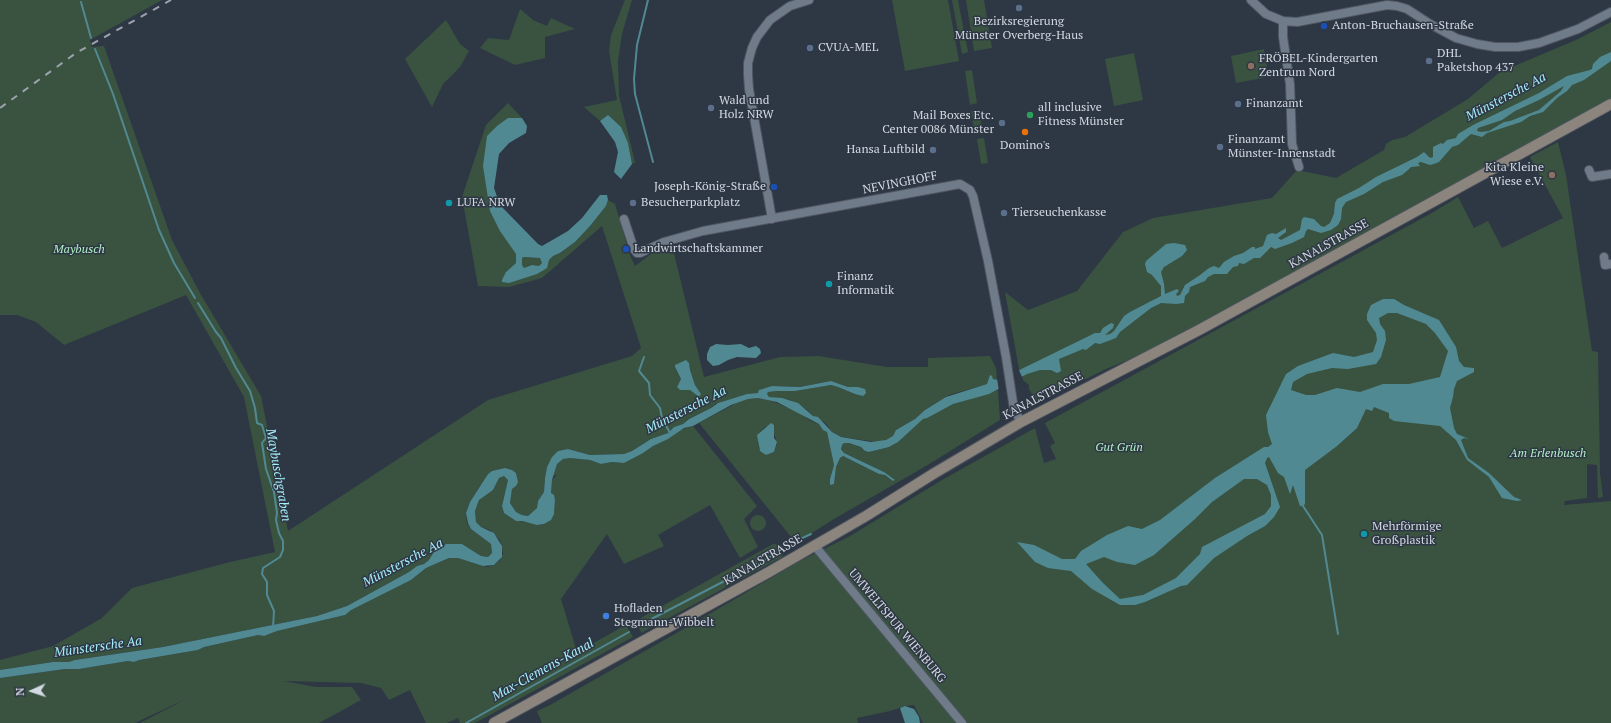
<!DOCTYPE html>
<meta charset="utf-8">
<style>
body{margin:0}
#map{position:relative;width:1611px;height:723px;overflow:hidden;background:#2e3744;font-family:"PT Serif",serif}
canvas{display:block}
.north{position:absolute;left:12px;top:671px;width:40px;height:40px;-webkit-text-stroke:3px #2e3744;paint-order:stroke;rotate:267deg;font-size:11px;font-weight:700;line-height:16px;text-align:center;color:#d3d9e2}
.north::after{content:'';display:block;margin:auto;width:14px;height:18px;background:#d3d9e2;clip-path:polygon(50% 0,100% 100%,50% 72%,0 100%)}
</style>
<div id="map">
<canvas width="1611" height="723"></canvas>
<div class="north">N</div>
</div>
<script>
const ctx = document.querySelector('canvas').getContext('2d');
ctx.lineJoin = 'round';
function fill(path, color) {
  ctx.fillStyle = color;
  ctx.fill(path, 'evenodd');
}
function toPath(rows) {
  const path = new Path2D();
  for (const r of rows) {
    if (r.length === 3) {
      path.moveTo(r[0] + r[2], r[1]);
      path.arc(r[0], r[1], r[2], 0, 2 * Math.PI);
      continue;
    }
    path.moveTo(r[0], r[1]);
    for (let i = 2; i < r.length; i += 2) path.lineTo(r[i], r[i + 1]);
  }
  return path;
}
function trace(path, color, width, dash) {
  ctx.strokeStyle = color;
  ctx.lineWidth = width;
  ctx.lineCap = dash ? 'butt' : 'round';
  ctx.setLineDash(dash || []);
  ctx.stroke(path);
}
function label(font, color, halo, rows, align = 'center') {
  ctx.font = font + ' "PT Serif",serif';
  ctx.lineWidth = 3;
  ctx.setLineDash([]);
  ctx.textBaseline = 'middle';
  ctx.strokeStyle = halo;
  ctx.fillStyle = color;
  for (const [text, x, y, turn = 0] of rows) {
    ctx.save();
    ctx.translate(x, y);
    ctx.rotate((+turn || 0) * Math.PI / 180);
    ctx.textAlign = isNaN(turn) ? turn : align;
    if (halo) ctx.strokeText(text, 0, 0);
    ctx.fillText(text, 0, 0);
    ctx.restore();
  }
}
fill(toPath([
 [0,0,162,0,90,40,92,47,104,46,172,240,200,293,261,396,288,531,488,400,632,356,641,348,602,226,542,278,509,287,478,286,462,197,486,125,508,103,522,118,508,119,483,166,510,245,516,254,516,263,506,272,537,274,553,256,561,253,575,242,590,226,606,206,608,200,615,204,629,253,635,266,655,251,672,245,704,377,780,357,819,356,887,367,928,367,928,358,990,356,996,368,997,380,992,378,987,384,949,395,925,410,915,419,896,430,893,437,886,440,877,442,841,437,832,432,826,424,818,418,813,416,806,409,790,400,769,397,767,394,768,392,777,391,795,391,831,385,838,387,855,394,858,387,848,387,831,381,800,387,775,386,761,389,758,393,747,394,715,404,711,408,688,419,683,424,674,427,668,433,651,439,632,451,624,454,590,455,568,449,558,451,547,467,545,478,544,492,538,501,537,508,528,516,522,515,516,512,510,503,512,489,515,487,517,475,516,473,512,470,505,468,492,471,488,474,470,502,466,513,467,523,471,529,491,544,492,553,488,557,481,556,462,544,446,544,435,550,429,560,424,564,417,566,409,572,347,606,317,616,163,647,75,660,70,662,53,662,0,670,0,660,53,646,102,618,132,588,230,562,275,552,244,397,186,295,64,345,36,322,17,315,0,315],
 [682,362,689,363,690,370,695,385,701,394,699,397,690,390,680,390,677,387,681,379,675,368,675,366],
 [625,0,632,0,622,34,618,61,619,96,635,162,632,164,628,143,608,115,600,121,584,107,617,100,609,51,611,35],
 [892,0,948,0,959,61,905,71],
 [952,0,958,0,968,52,962,54],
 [966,0,984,0,992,48,974,51],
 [520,9,533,20,547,26,551,18,575,29,545,37,545,58,515,65,480,48,488,38,509,40],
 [446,20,460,44,469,51,460,67,443,84,432,107,405,59],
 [1611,22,1611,98,1217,316,1138,356,1106,369,1037,403,1029,389,1029,385,1023,380,1020,374,1005,292,1028,310,1077,291,1123,232,1153,218,1272,198,1297,170,1336,178,1384,150,1386,144,1392,140,1405,137,1468,99,1500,72,1576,40],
 [1264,49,1267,67,1261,68,1263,78,1236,83,1231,56],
 [1134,53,1143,100,1114,106,1105,59],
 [972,70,977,103,970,105,965,71],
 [979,110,983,133,975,134,971,111],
 [984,138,988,163,981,164,977,139],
 [1558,142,1566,175,1592,351,1598,352,1600,473,1603,497,1598,498,1597,465,1587,464,1587,498,1565,501,1564,505,1611,501,1611,723,923,723,914,705,905,706,890,711,857,718,858,723,542,723,537,711,550,705,687,627,800,561,850,536,942,480,1035,428,1044,463,1056,459,1050,446,1055,443,1045,423,1430,214,1458,197,1474,228,1488,221,1502,248,1563,218,1530,157],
 [524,257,540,258,542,263,539,266,532,265,524,268,522,265,522,258],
 [998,390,1000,420,926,466,834,519,796,543,699,423,740,401,748,399,758,398,772,401,796,411,811,421,819,424,827,432,834,465,830,479,834,484,836,467,840,458,843,456,879,474,885,475,893,481,884,472,844,453,841,448,842,445,844,443,849,443,861,447,865,451,869,452,889,447,898,442,923,418,953,404],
 [773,425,773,430,777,444,774,452,766,455,759,449,758,434,765,427],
 [693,426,757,506,744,519,758,547,740,558,710,505,658,535,664,546,624,564,607,534,561,599,577,652,626,625,633,637,475,723,460,723,458,718,447,723,426,723,410,690,389,700,381,688,361,683,284,681,316,687,352,687,361,700,319,723,140,723,186,699,135,723,0,723,0,678,65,669,79,669,128,661,134,662,139,660,198,650,204,647,258,635,264,636,277,631,345,615,350,610,411,580,426,568,449,558,458,558,487,567,494,565,500,560,503,554,501,543,499,539,490,530,481,527,476,522,475,511,479,500,493,490,499,478,504,476,508,480,502,506,504,513,514,520,542,525,549,521,554,514,555,500,551,493,552,480,557,475,553,476,557,464,563,459,570,458,590,460,601,464,612,462,624,463,680,430],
 [758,523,8],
 [773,544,782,545,784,549,782,557,641,633,637,620]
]), '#395340');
fill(toPath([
 [1611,52,1611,61,1584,80,1572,85,1567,91,1557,98,1543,112,1530,116,1521,122,1487,133,1482,137,1471,134,1458,145,1452,147,1439,162,1434,164,1430,165,1421,162,1418,163,1420,166,1411,167,1408,170,1402,175,1383,182,1364,194,1346,202,1342,208,1341,219,1338,225,1331,230,1321,233,1308,229,1306,231,1304,237,1292,243,1275,249,1271,247,1260,258,1254,258,1244,264,1239,263,1238,266,1233,267,1227,274,1214,274,1208,277,1205,281,1190,287,1189,292,1185,296,1184,303,1176,304,1161,303,1151,308,1120,332,1116,338,1100,344,1095,343,1086,350,1083,349,1059,359,1061,371,1057,373,1051,370,1040,370,1027,374,989,394,953,404,927,418,923,419,898,442,889,447,869,452,865,451,861,447,849,443,844,443,842,445,841,449,844,453,884,472,895,480,893,481,885,475,879,474,843,456,840,458,836,467,834,484,830,485,830,479,834,465,827,432,823,430,819,424,777,402,758,398,748,399,731,405,693,426,684,428,668,439,653,446,643,453,624,463,612,462,601,464,590,460,570,458,563,459,557,464,552,480,551,493,554,495,555,500,554,514,551,520,544,524,537,525,522,521,516,521,504,513,502,506,508,480,504,476,499,478,493,490,479,500,475,511,476,522,481,527,494,533,502,546,502,557,494,565,483,566,458,558,449,558,426,568,411,580,351,610,345,615,277,631,264,636,258,635,204,647,198,650,139,660,134,662,128,661,79,669,65,669,0,678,0,670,53,662,69,662,75,660,163,647,317,616,347,606,409,572,417,566,424,564,429,560,435,550,446,544,462,544,481,556,488,557,492,553,491,544,471,529,468,523,466,513,470,502,488,474,492,471,505,468,512,470,516,473,518,482,516,486,512,489,510,503,516,512,522,515,528,516,537,508,538,501,544,492,545,478,547,467,552,457,558,451,568,449,590,455,624,454,632,451,651,439,668,433,674,427,683,424,689,419,711,408,718,403,747,394,758,393,759,390,772,386,800,387,831,381,848,387,858,387,865,389,866,393,863,396,855,394,838,387,831,385,795,391,777,391,768,392,767,394,769,397,782,398,798,403,813,416,818,417,832,432,841,437,871,442,886,440,893,436,896,430,915,419,925,410,946,397,987,384,990,375,992,376,993,379,999,380,1095,333,1100,333,1103,328,1111,323,1114,324,1113,328,1105,335,1110,334,1114,331,1124,316,1130,312,1161,296,1161,286,1152,275,1147,272,1145,264,1146,261,1166,244,1174,243,1185,245,1187,250,1182,256,1164,267,1161,272,1164,284,1165,294,1177,289,1179,291,1176,294,1177,296,1180,295,1185,285,1200,275,1209,268,1214,266,1219,268,1224,262,1234,256,1243,253,1252,247,1255,247,1255,249,1263,246,1267,235,1272,233,1276,234,1286,228,1286,232,1278,238,1281,240,1300,230,1302,219,1304,217,1314,219,1321,226,1324,227,1330,223,1334,214,1335,203,1337,199,1359,188,1376,177,1417,157,1424,152,1429,157,1431,158,1433,157,1433,147,1441,143,1443,144,1447,140,1456,138,1458,134,1473,125,1539,93,1567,76,1590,70,1592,69,1593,64,1600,57],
 [1564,86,1561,91,1539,110,1510,121,1504,122,1489,131,1481,132,1477,131,1478,128,1502,120,1515,111,1539,100],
 [608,115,621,127,628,143,632,164,621,179,614,172,618,152,615,142,600,121],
 [508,118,522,118,527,126,526,133,509,143,499,154,494,188,500,205,538,244,542,246,568,231,582,218,600,195,607,195,608,200,606,206,590,226,575,242,560,253,553,256,549,260,547,268,537,274,509,283,502,282,502,280,506,272,516,263,516,254,500,231,490,211,483,166,487,136,497,126],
 [524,257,540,258,542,263,539,266,532,265,524,268,522,265,522,258],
 [1383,299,1394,299,1404,305,1439,320,1456,347,1459,361,1464,367,1474,368,1474,372,1457,381,1454,389,1453,397,1450,408,1454,428,1457,434,1469,439,1464,438,1461,440,1468,458,1489,473,1514,497,1522,500,1517,501,1502,498,1489,477,1467,460,1456,440,1440,426,1394,421,1389,418,1389,413,1374,407,1372,411,1366,409,1357,428,1337,446,1305,470,1305,504,1303,506,1300,506,1293,485,1290,494,1284,477,1278,473,1269,457,1267,458,1265,463,1280,507,1274,517,1265,526,1247,536,1214,558,1187,585,1181,586,1145,602,1135,605,1120,605,1092,589,1071,571,1048,568,1035,562,1017,542,1034,545,1062,559,1075,559,1081,551,1107,535,1128,526,1142,529,1160,520,1215,478,1264,447,1268,447,1272,444,1268,432,1266,415,1286,374,1298,366,1333,353,1354,357,1373,352,1377,340,1376,333,1367,320,1367,314,1371,305],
 [1388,313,1397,313,1426,324,1435,333,1448,351,1440,377,1409,384,1383,384,1360,392,1337,388,1315,395,1306,395,1291,390,1293,382,1307,374,1332,368,1348,369,1376,364,1381,357,1386,340,1385,331,1380,324,1379,318],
 [1244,479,1257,479,1267,485,1271,495,1271,506,1265,514,1202,547,1200,554,1176,578,1143,595,1120,599,1102,582,1086,564,1104,557,1117,562,1135,565,1154,555,1195,519,1212,502],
 [716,344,728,345,741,344,749,348,756,346,760,349,761,353,756,358,737,357,728,360,719,365,713,366,707,360,707,354,710,347],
 [686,360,689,363,690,370,695,385,701,394,699,397,690,390,680,390,677,387,681,379,675,367,675,365],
 [771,423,774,425,774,438,777,442,774,452,766,455,760,451,757,435],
 [905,706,914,709,919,717,920,723,905,723,900,708]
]), '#518993');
fill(toPath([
 [1018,368,1023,379,999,392,997,378]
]), '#2e3744');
trace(toPath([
 [648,0,637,45,634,79,635,94,653,162],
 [81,2,91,38],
 [95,49,113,94,159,230,174,263,195,298],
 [198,303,216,332,221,338,236,368,250,391,255,408,257,423,262,425,266,438,262,443,266,469,274,492,277,513,276,520,279,533,283,541,283,550,280,557,263,568,262,574,267,582,267,595,274,611,273,628],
 [644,357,639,371,649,383,650,395,660,408,662,418,670,433],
 [1303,506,1322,535,1338,634],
 [796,541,811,534],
 [638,626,782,551],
 [466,723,629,632]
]), '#518993', 2);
const minor = toPath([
 [1251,0,1266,14,1283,21,1297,22,1387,5,1397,6,1407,9,1430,24,1456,38,1477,44,1495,47,1518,47,1539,43,1578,29,1611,12],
 [1283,21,1283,37,1290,84,1292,144,1299,167],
 [1589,170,1592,177,1611,174],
 [624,219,634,249,637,253,640,253,664,242,703,231,960,184,970,190,973,196,988,261,1006,357,1014,409,1021,422],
 [772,219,749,89,748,75,748,63,752,48,757,37,770,20,790,6,809,0],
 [1604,257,1605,265,1611,264],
 [814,545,962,723]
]);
const secondary = toPath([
 [494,723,769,572,866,516,933,474,1021,422,1199,330,1611,104]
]);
trace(minor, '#4f5661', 10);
trace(secondary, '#4f5661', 12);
trace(minor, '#707b8a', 8);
trace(secondary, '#8c857d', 10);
trace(toPath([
 [0,108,76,53,171,0]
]), '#9ca3ae', 2, [7, 7]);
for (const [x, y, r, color] of [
 [1019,8,4,"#5c6f8a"],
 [1324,26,4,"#1a4fb4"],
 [810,48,4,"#5c6f8a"],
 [1429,61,4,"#5c6f8a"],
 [1251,66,4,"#8d6e63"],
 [1238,104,4,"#5c6f8a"],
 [711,108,4,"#5c6f8a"],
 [1030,115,4,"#2e9e5b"],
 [1002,123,4,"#5c6f8a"],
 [1025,132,4,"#e8710a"],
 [1220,147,4,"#5c6f8a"],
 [933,150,4,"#5c6f8a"],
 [1552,175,4,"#8d6e63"],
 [774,187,4,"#1a4fb4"],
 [449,203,4,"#0f9aa8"],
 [633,203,4,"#5c6f8a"],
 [1004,213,4,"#5c6f8a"],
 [626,249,4,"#1a4fb4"],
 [829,284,4,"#0f9aa8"],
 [1364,534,4,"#0f9aa8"],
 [606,616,4,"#3f7fe0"]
]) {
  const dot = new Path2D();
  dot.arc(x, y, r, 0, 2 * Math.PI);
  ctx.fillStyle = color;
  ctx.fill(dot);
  trace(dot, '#2e3744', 1.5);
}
label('12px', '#d3d9e2', '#2e3744', [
 ["Bezirksregierung",1019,22,"center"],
 ["Münster Overberg-Haus",1019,36,"center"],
 ["Anton-Bruchausen-Straße",1332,26],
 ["CVUA-MEL",818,48],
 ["DHL",1437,54],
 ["Paketshop 437",1437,68],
 ["FRÖBEL-Kindergarten",1259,59],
 ["Zentrum Nord",1259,73],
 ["Wald und",719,101],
 ["Holz NRW",719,115],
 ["Finanzamt",1246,104],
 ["all inclusive",1038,108],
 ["Fitness Münster",1038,122],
 ["Mail Boxes Etc.",994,116,"right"],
 ["Center 0086 Münster",994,130,"right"],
 ["Finanzamt",1228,140],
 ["Münster-Innenstadt",1228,154],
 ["Domino's",1025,146,"center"],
 ["Hansa Luftbild",925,150,"right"],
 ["Kita Kleine",1544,168,"right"],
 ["Wiese e.V.",1544,182,"right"],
 ["Joseph-König-Straße",766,187,"right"],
 ["LUFA NRW",457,203],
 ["Besucherparkplatz",641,203],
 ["Tierseuchenkasse",1012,213],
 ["Landwirtschaftskammer",634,249],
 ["Finanz",837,277],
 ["Informatik",837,291],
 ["Mehrförmige",1372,527],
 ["Großplastik",1372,541],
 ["Hofladen",614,609],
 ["Stegmann-Wibbelt",614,623]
], 'left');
label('12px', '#d3d9e2', '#2e3744', [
 ["NEVINGHOFF",900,183,-11],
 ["KANALSTRASSE",1329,244,-29],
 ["KANALSTRASSE",1043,396,-28],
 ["KANALSTRASSE",763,560,-30],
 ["UMWELTSPUR WIENBURG",897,626,50]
]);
label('italic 12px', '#b1f2c4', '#2e3744', [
 ["Maybusch",79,250],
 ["Gut Grün",1119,448],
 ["Am Erlenbusch",1548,454]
]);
label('italic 13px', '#a6eefb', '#2e3744', [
 ["Münstersche Aa",1506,97,-28],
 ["Münstersche Aa",686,410,-27],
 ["Maybuschgraben",278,475,80],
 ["Münstersche Aa",403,563,-28],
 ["Münstersche Aa",98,647,-8],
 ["Max-Clemens-Kanal",543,670,-29]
]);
</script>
